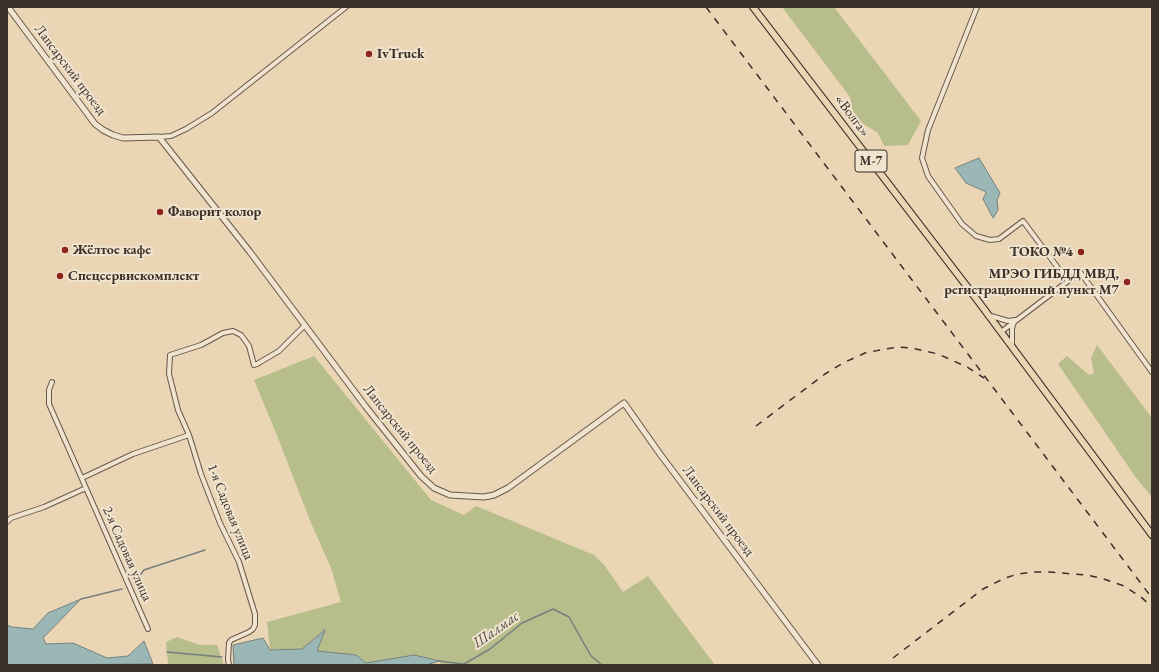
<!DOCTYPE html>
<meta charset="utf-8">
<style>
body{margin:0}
#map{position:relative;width:1159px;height:672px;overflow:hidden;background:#ead5b5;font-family:"EB Garamond",serif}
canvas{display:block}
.frame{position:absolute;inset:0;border:8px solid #3b2f29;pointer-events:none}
</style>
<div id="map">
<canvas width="1159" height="672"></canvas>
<div class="frame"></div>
</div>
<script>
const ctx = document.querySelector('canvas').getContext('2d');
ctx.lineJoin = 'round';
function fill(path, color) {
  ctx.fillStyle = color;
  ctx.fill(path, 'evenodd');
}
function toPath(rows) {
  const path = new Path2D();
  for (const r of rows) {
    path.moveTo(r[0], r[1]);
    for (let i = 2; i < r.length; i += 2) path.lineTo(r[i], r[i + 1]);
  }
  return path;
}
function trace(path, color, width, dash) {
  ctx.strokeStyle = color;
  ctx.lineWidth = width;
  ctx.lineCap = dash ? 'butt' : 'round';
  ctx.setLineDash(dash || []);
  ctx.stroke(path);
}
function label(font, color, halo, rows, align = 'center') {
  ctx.font = font + ' "EB Garamond",serif';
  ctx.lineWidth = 4;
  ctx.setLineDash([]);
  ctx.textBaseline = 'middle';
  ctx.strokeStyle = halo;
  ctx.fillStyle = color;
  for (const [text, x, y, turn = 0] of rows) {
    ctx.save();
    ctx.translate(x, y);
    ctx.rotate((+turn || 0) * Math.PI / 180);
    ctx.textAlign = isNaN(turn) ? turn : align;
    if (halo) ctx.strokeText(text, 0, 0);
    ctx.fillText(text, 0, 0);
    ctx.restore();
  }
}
fill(toPath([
 [782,7,834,7,921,121,908,145,884,146,878,133,854,118,850,97],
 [1097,345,1152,418,1152,497,1137,479,1058,364,1067,356,1089,375,1094,373,1091,358],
 [314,356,431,500,464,515,476,506,594,555,604,565,623,592,648,576,715,665,441,665,440,661,414,655,366,663,356,655,317,651,324,631,302,649,270,650,267,622,341,602,331,568,311,523,278,438,254,380],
 [177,637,200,645,217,645,224,665,168,664,166,642]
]), '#b8bd8c');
const water = toPath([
 [979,158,1000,193,997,200,998,210,993,218,983,199,986,193,984,191,966,183,955,168,979,158],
 [81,599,43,638,46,644,73,643,107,658,128,656,144,641,153,664,7,665,7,625,12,627,33,629,48,613,81,599],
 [325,630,317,651,356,655,366,663,414,655,440,661,426,665,234,665,233,645,263,638,270,650,302,649,325,630]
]);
fill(water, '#9ab7b6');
trace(water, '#74817e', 1);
trace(toPath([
 [134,583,144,570,205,550],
 [81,599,122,589],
 [167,652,222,657],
 [438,661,464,664,490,649,522,623,553,609,569,617,591,656,602,665]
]), '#74817e', 1.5);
const minor = toPath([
 [977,7,928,130,922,158,928,176,962,224,976,236,990,240,999,239,1023,221,1067,280],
 [159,137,171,136,186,129,212,113,346,7],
 [991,316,1008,321,1015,320],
 [1001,332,1080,272,1152,372],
 [1012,345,1012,328,1014,322],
 [52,382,49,390,49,404,148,629],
 [82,478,133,454,189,435],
 [7,522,11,518,44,507,86,488],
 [229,665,228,659,229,643,231,640,249,632,253,629,255,625,255,614,239,562,220,523,201,474,189,435,178,410,169,374,170,355,201,345,223,333,233,331,241,335,244,339,249,346,254,365,257,364,279,351,305,325]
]);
const tertiary = toPath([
 [8,7,95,124,103,130,113,135,123,138,159,137,250,252,366,407,421,476,434,488,450,495,484,497,494,495,508,488,624,403,660,454,818,665]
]);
const trunk = toPath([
 [753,7,975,297,1152,535]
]);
trace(minor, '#67584c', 6);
trace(tertiary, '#67584c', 7);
trace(trunk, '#3b2f29', 8);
trace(minor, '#f1e4cf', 4);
trace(tertiary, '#f1e4cf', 5);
trace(trunk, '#ead5b5', 6);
trace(toPath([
 [706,7,1152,598],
 [756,426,825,374,843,363,865,353,885,349,898,347,911,348,938,354,967,367,984,378],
 [893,658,983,589,1005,578,1018,574,1032,572,1049,572,1086,575,1101,578,1124,586,1141,597,1152,607]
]), '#3b2f29', 1.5, [7, 7]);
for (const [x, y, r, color] of [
 [369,54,4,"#8f2418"],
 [160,212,4,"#8f2418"],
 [65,250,4,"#8f2418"],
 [1081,252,4,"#8f2418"],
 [60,276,4,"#8f2418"],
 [1127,282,4,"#8f2418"]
]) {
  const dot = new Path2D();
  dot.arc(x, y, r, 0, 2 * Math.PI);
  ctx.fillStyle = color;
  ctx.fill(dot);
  trace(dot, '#f1e4cf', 1.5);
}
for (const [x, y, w] of [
 [871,161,32]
]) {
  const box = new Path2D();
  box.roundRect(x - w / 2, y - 11, w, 22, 3);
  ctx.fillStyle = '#f1e4cf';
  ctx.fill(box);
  trace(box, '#3b2f29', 1);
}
label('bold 13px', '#3b2f29', null, [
 ["М-7",871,161]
]);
label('bold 14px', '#3b2f29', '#f1e4cf', [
 ["IvTruck",377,54],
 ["Фаворит колор",168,212],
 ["Жёлтое кафе",73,250],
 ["ТОКО №4",1073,252,"right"],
 ["МРЭО ГИБДД МВД,",1119,274,"right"],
 ["регистрационный пункт М7",1119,290,"right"],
 ["Спецсервискомплект",68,276]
], 'left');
label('14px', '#3b2f29', '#f1e4cf', [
 ["Лапсарский проезд",70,70,53],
 ["«Волга»",852,116,53],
 ["Лапсарский проезд",400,429,51],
 ["Лапсарский проезд",718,511,53],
 ["1-я Садовая улица",230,512,68],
 ["2-я Садовая улица",127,554,66]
]);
label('italic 15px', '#4e4a45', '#f1e4cf', [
 ["Шалмас",496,630,-35]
]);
</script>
